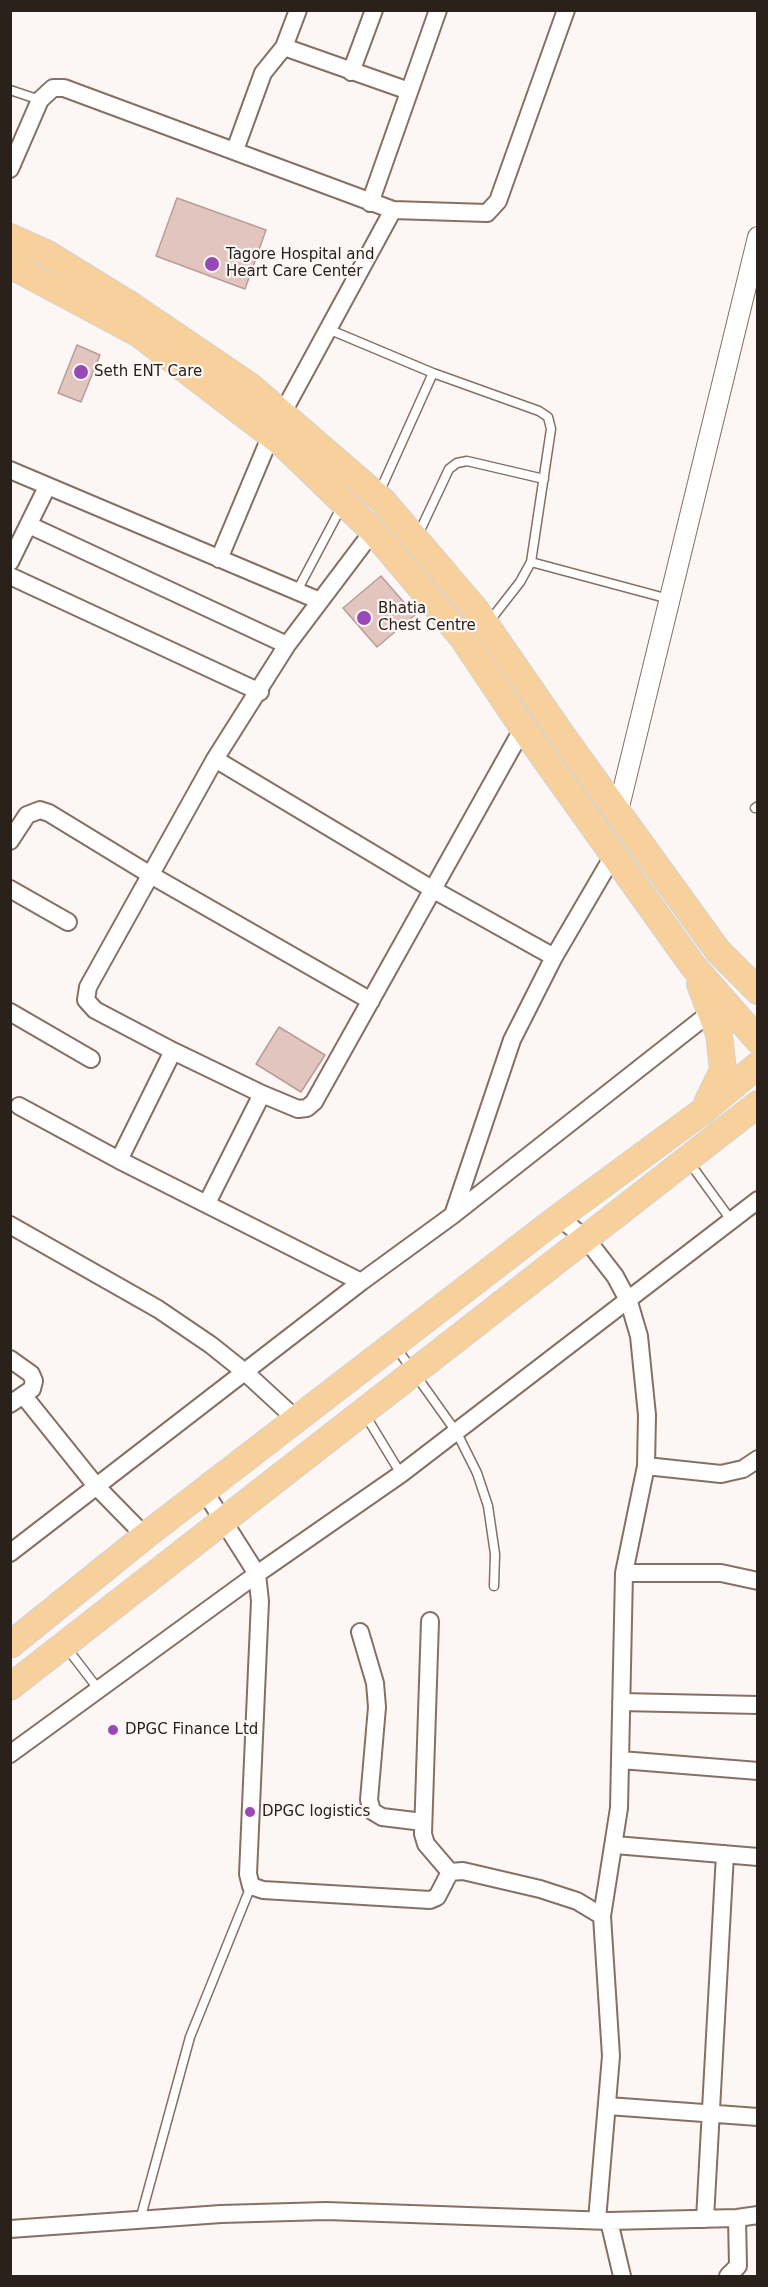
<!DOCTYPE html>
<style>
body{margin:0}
#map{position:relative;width:768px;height:2287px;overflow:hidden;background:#fcf7f4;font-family:"DejaVu Sans",sans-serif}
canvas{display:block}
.frame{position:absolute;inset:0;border:12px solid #2a211b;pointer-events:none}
</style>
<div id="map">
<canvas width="768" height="2287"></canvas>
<div class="frame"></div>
</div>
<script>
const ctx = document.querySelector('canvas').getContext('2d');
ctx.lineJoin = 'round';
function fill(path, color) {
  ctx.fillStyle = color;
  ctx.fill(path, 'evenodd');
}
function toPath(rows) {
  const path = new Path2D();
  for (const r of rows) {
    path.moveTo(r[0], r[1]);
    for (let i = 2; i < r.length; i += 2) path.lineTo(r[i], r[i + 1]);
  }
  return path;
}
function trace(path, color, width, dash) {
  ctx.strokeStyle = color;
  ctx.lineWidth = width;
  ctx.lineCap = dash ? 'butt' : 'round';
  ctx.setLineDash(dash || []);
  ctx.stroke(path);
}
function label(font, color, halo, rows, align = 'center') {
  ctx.font = font + ' "DejaVu Sans",sans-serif';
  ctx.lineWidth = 4.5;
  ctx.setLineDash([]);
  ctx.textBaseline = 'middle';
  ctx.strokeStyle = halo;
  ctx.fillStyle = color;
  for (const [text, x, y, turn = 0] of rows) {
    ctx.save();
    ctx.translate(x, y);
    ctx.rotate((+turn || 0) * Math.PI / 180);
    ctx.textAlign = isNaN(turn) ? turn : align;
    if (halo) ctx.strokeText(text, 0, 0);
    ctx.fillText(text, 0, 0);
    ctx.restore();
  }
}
const building = toPath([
 [177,198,266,230,245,289,156,256,177,198],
 [77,345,100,355,81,402,58,393,77,345],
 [381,576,415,615,377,647,343,608,381,576],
 [279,1027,325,1055,301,1092,256,1064,279,1027]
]);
fill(building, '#e3c5bf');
trace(building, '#ba9d97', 1.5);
const service = toPath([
 [10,90,40,100],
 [328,329,433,373,539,411,548,417,551,429,531,562,520,582,488,623],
 [379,493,433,373],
 [417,537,449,469,457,463,467,461,544,479],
 [531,562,669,599],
 [297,591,343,504],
 [755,808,758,806],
 [689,1162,731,1220],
 [395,1346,457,1433,477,1473,488,1506,495,1554,494,1586],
 [364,1413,401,1474],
 [66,1647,99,1690],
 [140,2220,190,2037,251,1886]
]);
const minor = toPath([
 [284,47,409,91],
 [351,72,374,10],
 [235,150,263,73,284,47,298,10],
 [10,169,40,100,53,88,64,88,393,210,487,213,498,201,566,10],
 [370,203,438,10],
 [282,414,393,210],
 [10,470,320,601],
 [29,525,287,645],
 [373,531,287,645,215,759,88,987,86,1000,95,1010,173,1051,262,1094,298,1109,307,1108,314,1102,523,728],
 [219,559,271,435],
 [10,562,47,487],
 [10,576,260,692],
 [215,759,432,889,554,957],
 [10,841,27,815,40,810,49,813,149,874,371,1001],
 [10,889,68,922],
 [10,1012,91,1059],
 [19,1106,119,1160,361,1282],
 [119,1160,173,1051],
 [207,1203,262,1094],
 [453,1215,512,1040,554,957,613,856],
 [559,1217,587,1240,615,1276,629,1302,639,1336,647,1415,646,1466,624,1573,619,1808,602,1916,611,2056,597,2220],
 [10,1225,158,1309,211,1345,246,1373,297,1420],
 [10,1359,31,1374,34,1381,32,1389,10,1404],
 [23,1395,97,1487,145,1536],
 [646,1466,721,1474,743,1469,758,1459],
 [205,1492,257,1574,260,1601,248,1874,251,1886,263,1890,430,1900,437,1897,450,1872,463,1871,540,1889,577,1901,602,1916],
 [10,1553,361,1282,453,1215,711,1012],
 [624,1573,721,1573,758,1581],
 [430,1621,423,1834,426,1844,450,1872],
 [360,1632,375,1683,377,1707,369,1800,372,1811,382,1817,423,1822],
 [621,1702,758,1705],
 [10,1754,257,1574,401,1474,758,1200],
 [621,1760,758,1771],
 [615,1845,758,1857],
 [608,2106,758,2117],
 [705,2219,725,1854],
 [609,2221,622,2276],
 [10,2229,221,2214,326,2211,609,2221,737,2218,758,2215],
 [728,2276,738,2266,737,2218]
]);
const tertiary = toPath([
 [618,811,758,237]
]);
const primary = toPath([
 [10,237,46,253,132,306,250,386,383,501,475,609,564,738,718,951,758,991],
 [10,265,139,334,285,446,373,531,462,637,523,728,693,966,758,1040],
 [700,984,719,1034,723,1070,707,1103],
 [10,1645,145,1536,559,1217,703,1111,758,1065],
 [10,1687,758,1104]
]);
trace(service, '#877063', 11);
trace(minor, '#877063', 20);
trace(tertiary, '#877063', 22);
trace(primary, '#d4d3d1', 28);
trace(service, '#fff', 8);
trace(minor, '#fff', 16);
trace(tertiary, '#fff', 20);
trace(primary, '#f7d09b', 26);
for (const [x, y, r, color] of [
 [212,264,8,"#9848b7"],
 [81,372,8,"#9848b7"],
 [364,618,8,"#9848b7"],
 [113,1730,6,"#9848b7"],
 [250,1812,6,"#9848b7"]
]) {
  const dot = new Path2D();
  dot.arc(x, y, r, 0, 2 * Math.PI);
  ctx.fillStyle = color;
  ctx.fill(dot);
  trace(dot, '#fcf7f4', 2);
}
label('15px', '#2a211b', '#fcf7f4', [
 ["Tagore Hospital and",226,255],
 ["Heart Care Center",226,272],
 ["Seth ENT Care",94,372],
 ["Bhatia",378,609],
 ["Chest Centre",378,626],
 ["DPGC Finance Ltd",125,1730],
 ["DPGC logistics",262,1812]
], 'left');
</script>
